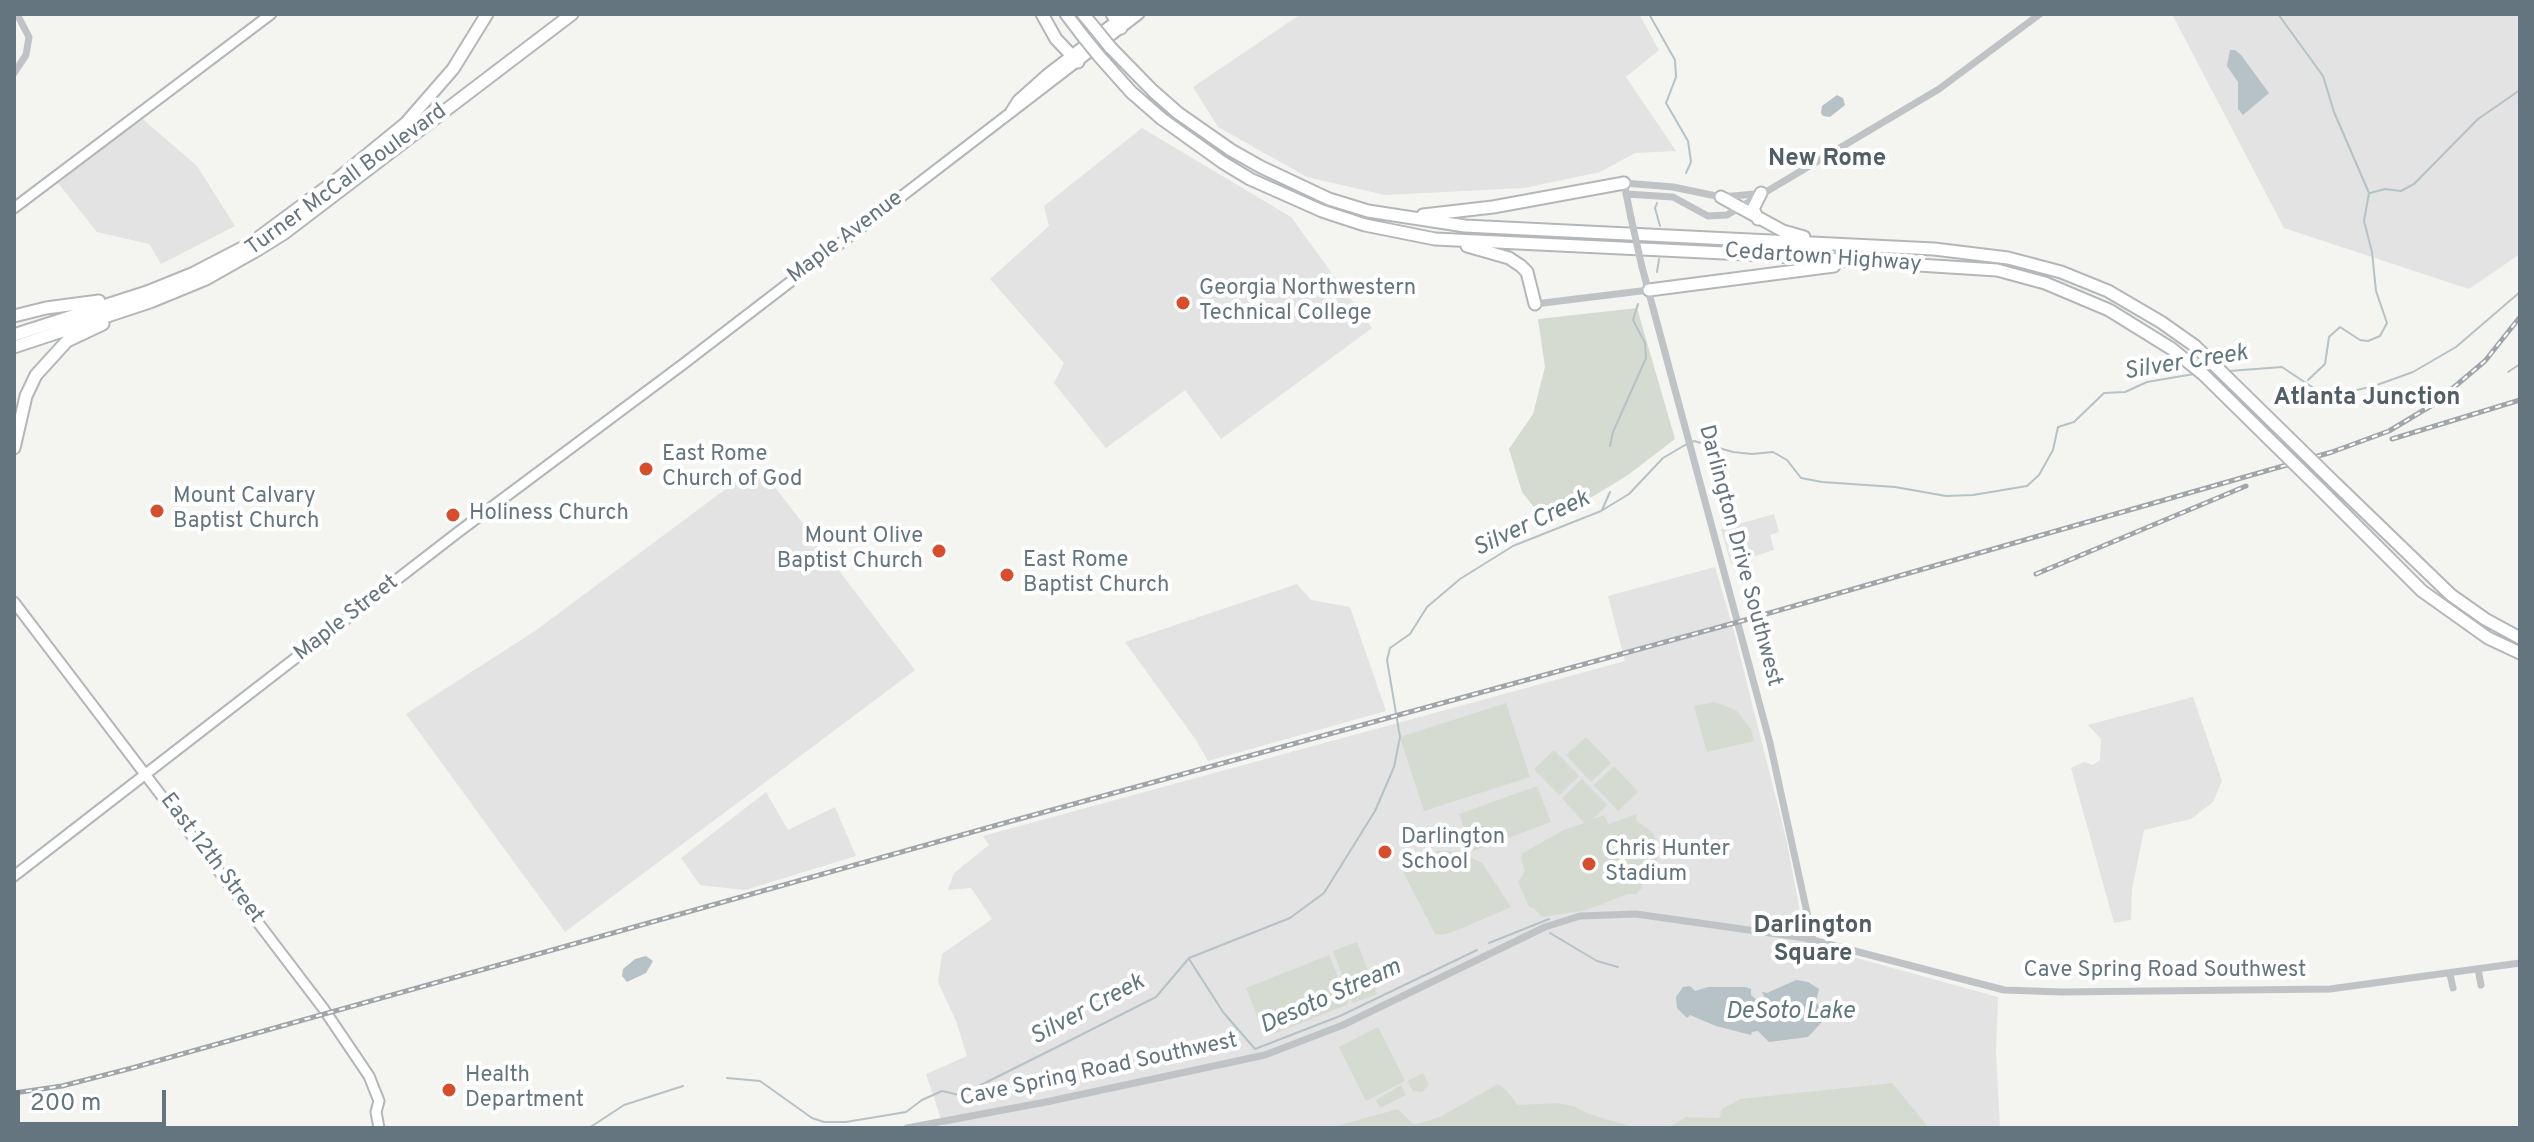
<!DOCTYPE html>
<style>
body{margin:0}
#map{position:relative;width:2534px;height:1142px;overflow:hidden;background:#f4f4f1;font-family:Overpass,sans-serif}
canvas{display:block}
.frame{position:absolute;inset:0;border:16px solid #657580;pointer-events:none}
.scale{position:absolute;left:16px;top:1090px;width:150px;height:36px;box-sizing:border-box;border:4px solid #657580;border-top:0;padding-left:10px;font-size:24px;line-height:28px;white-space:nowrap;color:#657580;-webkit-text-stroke:6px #fff;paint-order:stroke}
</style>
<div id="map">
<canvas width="2534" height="1142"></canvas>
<div class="frame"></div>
<div class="scale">200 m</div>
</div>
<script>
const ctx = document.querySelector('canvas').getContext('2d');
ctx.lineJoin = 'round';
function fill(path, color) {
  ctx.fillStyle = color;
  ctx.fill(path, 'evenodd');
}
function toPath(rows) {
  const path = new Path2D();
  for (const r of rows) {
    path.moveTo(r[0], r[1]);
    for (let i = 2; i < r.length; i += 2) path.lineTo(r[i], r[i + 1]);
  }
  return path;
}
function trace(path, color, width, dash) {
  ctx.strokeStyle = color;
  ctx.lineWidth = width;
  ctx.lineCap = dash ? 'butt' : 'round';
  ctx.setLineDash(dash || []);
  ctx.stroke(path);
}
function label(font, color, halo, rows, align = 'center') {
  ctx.font = font + ' Overpass,sans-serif';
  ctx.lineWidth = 8;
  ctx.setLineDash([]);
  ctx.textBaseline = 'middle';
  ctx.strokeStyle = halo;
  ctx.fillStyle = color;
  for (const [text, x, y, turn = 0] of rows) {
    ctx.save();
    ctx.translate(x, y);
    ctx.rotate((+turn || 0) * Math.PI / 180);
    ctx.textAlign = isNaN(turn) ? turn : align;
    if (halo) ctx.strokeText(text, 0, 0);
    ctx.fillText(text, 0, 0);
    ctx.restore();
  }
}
fill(toPath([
 [1301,14,1639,14,1659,50,1626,77,1676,151,1635,153,1600,172,1524,188,1385,195,1307,177,1218,127,1193,87],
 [2172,14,2520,14,2520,254,2469,289,2284,228],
 [138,115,197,166,235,226,161,264,149,244,97,232,54,178],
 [1142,128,1291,217,1372,328,1221,439,1185,390,1106,448,1054,383,1064,363,990,279,1049,226,1044,206],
 [758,465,915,670,565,932,406,714,535,631],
 [1774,514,1779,532,1770,535,1774,550,1731,564,1721,529],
 [1715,567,1733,628,1786,838,1805,938,1842,954,1998,997,1996,1052,2000,1128,944,1128,926,1074,967,1056,956,1021,938,982,942,954,992,919,971,888,948,890,954,873,989,845,983,836,1625,661,1608,596],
 [1297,584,1311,600,1350,607,1386,711,1208,761,1196,740,1125,642],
 [2193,697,2222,781,2213,802,2191,819,2144,830,2132,889,2131,920,2114,923,2071,768,2084,762,2093,765,2100,760,2101,739,2088,725],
 [766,792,788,830,835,807,856,856,745,890,700,885,681,858]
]), '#e2e3e2');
fill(toPath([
 [1637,308,1675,439,1628,475,1587,500,1545,513,1536,510,1522,492,1509,449,1533,414,1545,367,1538,319],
 [1714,702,1736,710,1751,729,1754,741,1707,752,1694,706],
 [1506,703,1530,777,1424,811,1400,737],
 [1586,737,1611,763,1591,782,1566,755],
 [1554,750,1579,776,1559,795,1534,769],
 [1614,766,1638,792,1618,811,1594,785],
 [1582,779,1607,805,1593,819,1604,815,1608,824,1637,814,1636,820,1653,833,1659,849,1656,867,1644,878,1642,888,1636,894,1628,894,1587,910,1542,917,1534,908,1529,907,1518,882,1525,872,1521,858,1523,853,1564,830,1584,823,1562,798],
 [1537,786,1551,822,1473,851,1459,814],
 [1438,851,1460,852,1482,863,1511,907,1453,932,1442,935,1435,934,1403,871,1407,869,1406,863,1417,857],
 [1357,942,1377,994,1353,1003,1333,951],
 [1329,955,1349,1004,1266,1037,1246,988],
 [1378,1027,1405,1081,1366,1101,1339,1047],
 [1423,1073,1429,1085,1422,1092,1413,1091,1408,1081],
 [1892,1083,1929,1128,1668,1128,1686,1117,1719,1118,1722,1109,1740,1099],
 [1498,1084,1506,1090,1518,1105,1557,1103,1573,1106,1589,1114,1636,1128,1329,1128,1398,1109,1414,1125,1440,1117],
 [1401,1085,1406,1095,1380,1108,1376,1100]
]), '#d6dbd2');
fill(toPath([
 [2230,50,2235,50,2241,55,2269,93,2243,115,2238,109,2238,82,2227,66],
 [1837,95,1843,98,1845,105,1830,117,1823,116,1821,113,1822,106],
 [646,956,653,961,646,973,627,982,622,976,623,969,635,959],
 [1796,980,1808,982,1819,989,1816,1002,1824,1013,1821,1023,1808,1037,1769,1042,1758,1031,1752,1032,1751,1035,1716,1026,1690,1015,1687,1018,1677,1008,1676,997,1683,987,1690,986,1695,991,1708,987,1745,987,1751,989,1751,995,1759,1002,1764,996,1762,992,1767,993]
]), '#b6c2c6');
trace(toPath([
 [1649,14,1675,60,1676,77,1666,103,1688,141,1691,162,1686,173],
 [2278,14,2323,76,2334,112,2369,193],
 [2370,193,2385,189,2401,191,2414,184,2478,119,2520,90],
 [1657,203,1655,208,1660,226],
 [1657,272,1659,259],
 [2229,371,2282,367,2327,397,2374,386,2413,372,2456,347,2520,292],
 [2508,372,2520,364],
 [2308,380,2325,364,2329,337,2340,327,2360,340,2368,341,2380,336,2387,323,2376,291,2372,252,2364,221,2369,193],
 [1610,446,1613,432,1646,358,1645,343,1633,320,1638,304],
 [1602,510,1610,492],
 [1550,933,1597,961,1618,967],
 [1489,943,1549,919],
 [1189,959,1223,1012,1255,1049,1340,1016,1477,950],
 [727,1078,760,1081,812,1118,824,1122,846,1122,906,1112,922,1100,942,1091,959,1095,965,1093,1061,1045,1156,997,1189,958,1290,918,1324,893,1375,811,1394,767,1400,737,1387,660,1390,648,1410,634,1427,607,1460,579,1513,546,1601,511,1629,494,1663,458,1685,445,1694,441,1733,452,1752,454,1773,452,1787,460,1801,478,1822,482,1895,487,1946,496,1973,495,2027,486,2039,475,2053,450,2058,427,2074,422,2104,393,2125,392,2147,382,2194,374],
 [589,1128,624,1105,683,1086]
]), '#b6c2c6', 2);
const major = toPath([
 [1011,111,1018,100,1046,75,1125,14],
 [14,208,271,14],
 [14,602,323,1008,369,1076,379,1101,376,1112,379,1128],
 [14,876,457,533,682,365,1139,14]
]);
const highway = toPath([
 [1042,14,1056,39,1078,62],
 [1066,14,1082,35],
 [1083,14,1093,26],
 [1112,14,1121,28],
 [1110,47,1153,91,1178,113,1231,150,1261,167,1329,199,1368,211,1465,226,1934,249,2008,258,2061,272,2108,291,2161,322,2195,346,2287,436],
 [1099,56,1131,92,1162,119,1222,162,1250,179,1322,211,1365,225,1435,239,1745,254,1997,270,2045,283,2109,310,2172,349,2204,375,2270,440],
 [1721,197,1783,231,1804,237],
 [1423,215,1493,207,1624,183],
 [1758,219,1753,209,1761,193],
 [1467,246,1509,258,1521,266,1527,272,1535,304],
 [1649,290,1834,266],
 [14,316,46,308,99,301],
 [14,335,147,292,194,273,250,244,335,181,406,123,453,69,487,14],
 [14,347,150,302,206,279,259,249,283,234,572,14],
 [14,448,26,396,36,375,67,341,103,324],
 [2337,485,2451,595,2485,619,2520,638],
 [2320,489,2422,591,2488,638,2520,653]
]);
trace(major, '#b3b7ba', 13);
trace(highway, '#b4b7ba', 15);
trace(toPath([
 [14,73,26,55,29,37,17,14],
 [1626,194,1673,197,1708,216,1727,215,1939,89,2040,14],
 [1631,218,1624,183,1673,187,1721,197,1755,194],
 [1642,267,1770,743,1813,940],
 [1535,304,1649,290],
 [2478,969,2481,985],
 [2450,974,2453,988],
 [907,1128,1046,1102,1265,1055,1343,1025,1545,927,1580,916,1636,914,1805,938,2004,990,2062,992,2330,989,2520,963]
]), '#bfc3c6', 7);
trace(major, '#fff', 9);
trace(highway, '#fff', 11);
const rail = toPath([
 [2392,439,2520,400],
 [2036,574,2246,486],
 [14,1093,62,1086,132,1068,1008,822,1738,622,2332,452,2389,431,2434,404,2485,361,2520,317]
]);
trace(rail, '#9fa5a9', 5);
trace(rail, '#fff', 2, [6]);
const highwayBridge = toPath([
 [1093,26,1110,47],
 [1082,35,1099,56],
 [2287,436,2337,485],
 [2270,440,2320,489]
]);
trace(highwayBridge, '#b4b7ba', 15, []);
trace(toPath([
 [1631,218,1642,267]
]), '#bfc3c6', 7);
trace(highwayBridge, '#fff', 11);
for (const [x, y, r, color] of [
 [1183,303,8,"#d84e2d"],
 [646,469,8,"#d84e2d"],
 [157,511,8,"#d84e2d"],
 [453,515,8,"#d84e2d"],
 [939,551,8,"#d84e2d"],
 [1007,575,8,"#d84e2d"],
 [1385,852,8,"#d84e2d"],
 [1589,864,8,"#d84e2d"],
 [449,1090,8,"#d84e2d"]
]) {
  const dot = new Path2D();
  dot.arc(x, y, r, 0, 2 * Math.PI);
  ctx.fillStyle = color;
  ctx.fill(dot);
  trace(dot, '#fff', 3);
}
label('22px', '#657580', '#fff', [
 ["Turner McCall Boulevard",347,181,-36],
 ["Maple Avenue",846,238,-37],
 ["Cedartown Highway",1823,259,4],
 ["Darlington Drive Southwest",1739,556,75],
 ["Maple Street",347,619,-38],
 ["East 12th Street",211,859,53],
 ["Cave Spring Road Southwest",2165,972],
 ["Cave Spring Road Southwest",1099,1071,-12]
]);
label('22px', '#657580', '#fff', [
 ["Georgia Northwestern",1199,290],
 ["Technical College",1199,315],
 ["East Rome",662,456],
 ["Church of God",662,481],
 ["Mount Calvary",173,498],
 ["Baptist Church",173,523],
 ["Holiness Church",469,515],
 ["Mount Olive",923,538,"right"],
 ["Baptist Church",923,563,"right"],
 ["East Rome",1023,562],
 ["Baptist Church",1023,587],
 ["Darlington",1401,839],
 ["School",1401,864],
 ["Chris Hunter",1605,851],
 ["Stadium",1605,876],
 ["Health",465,1077],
 ["Department",465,1102]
], 'left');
label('bold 24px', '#525e65', '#fff', [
 ["New Rome",1827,160],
 ["Atlanta Junction",2367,399],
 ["Darlington",1813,927],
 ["Square",1813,955]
]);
label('italic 24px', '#60777d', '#fff', [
 ["Silver Creek",2186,364,-9],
 ["Silver Creek",1532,525,-25],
 ["Desoto Stream",1331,998,-24],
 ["Silver Creek",1088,1011,-28],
 ["DeSoto Lake",1790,1013]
]);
</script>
